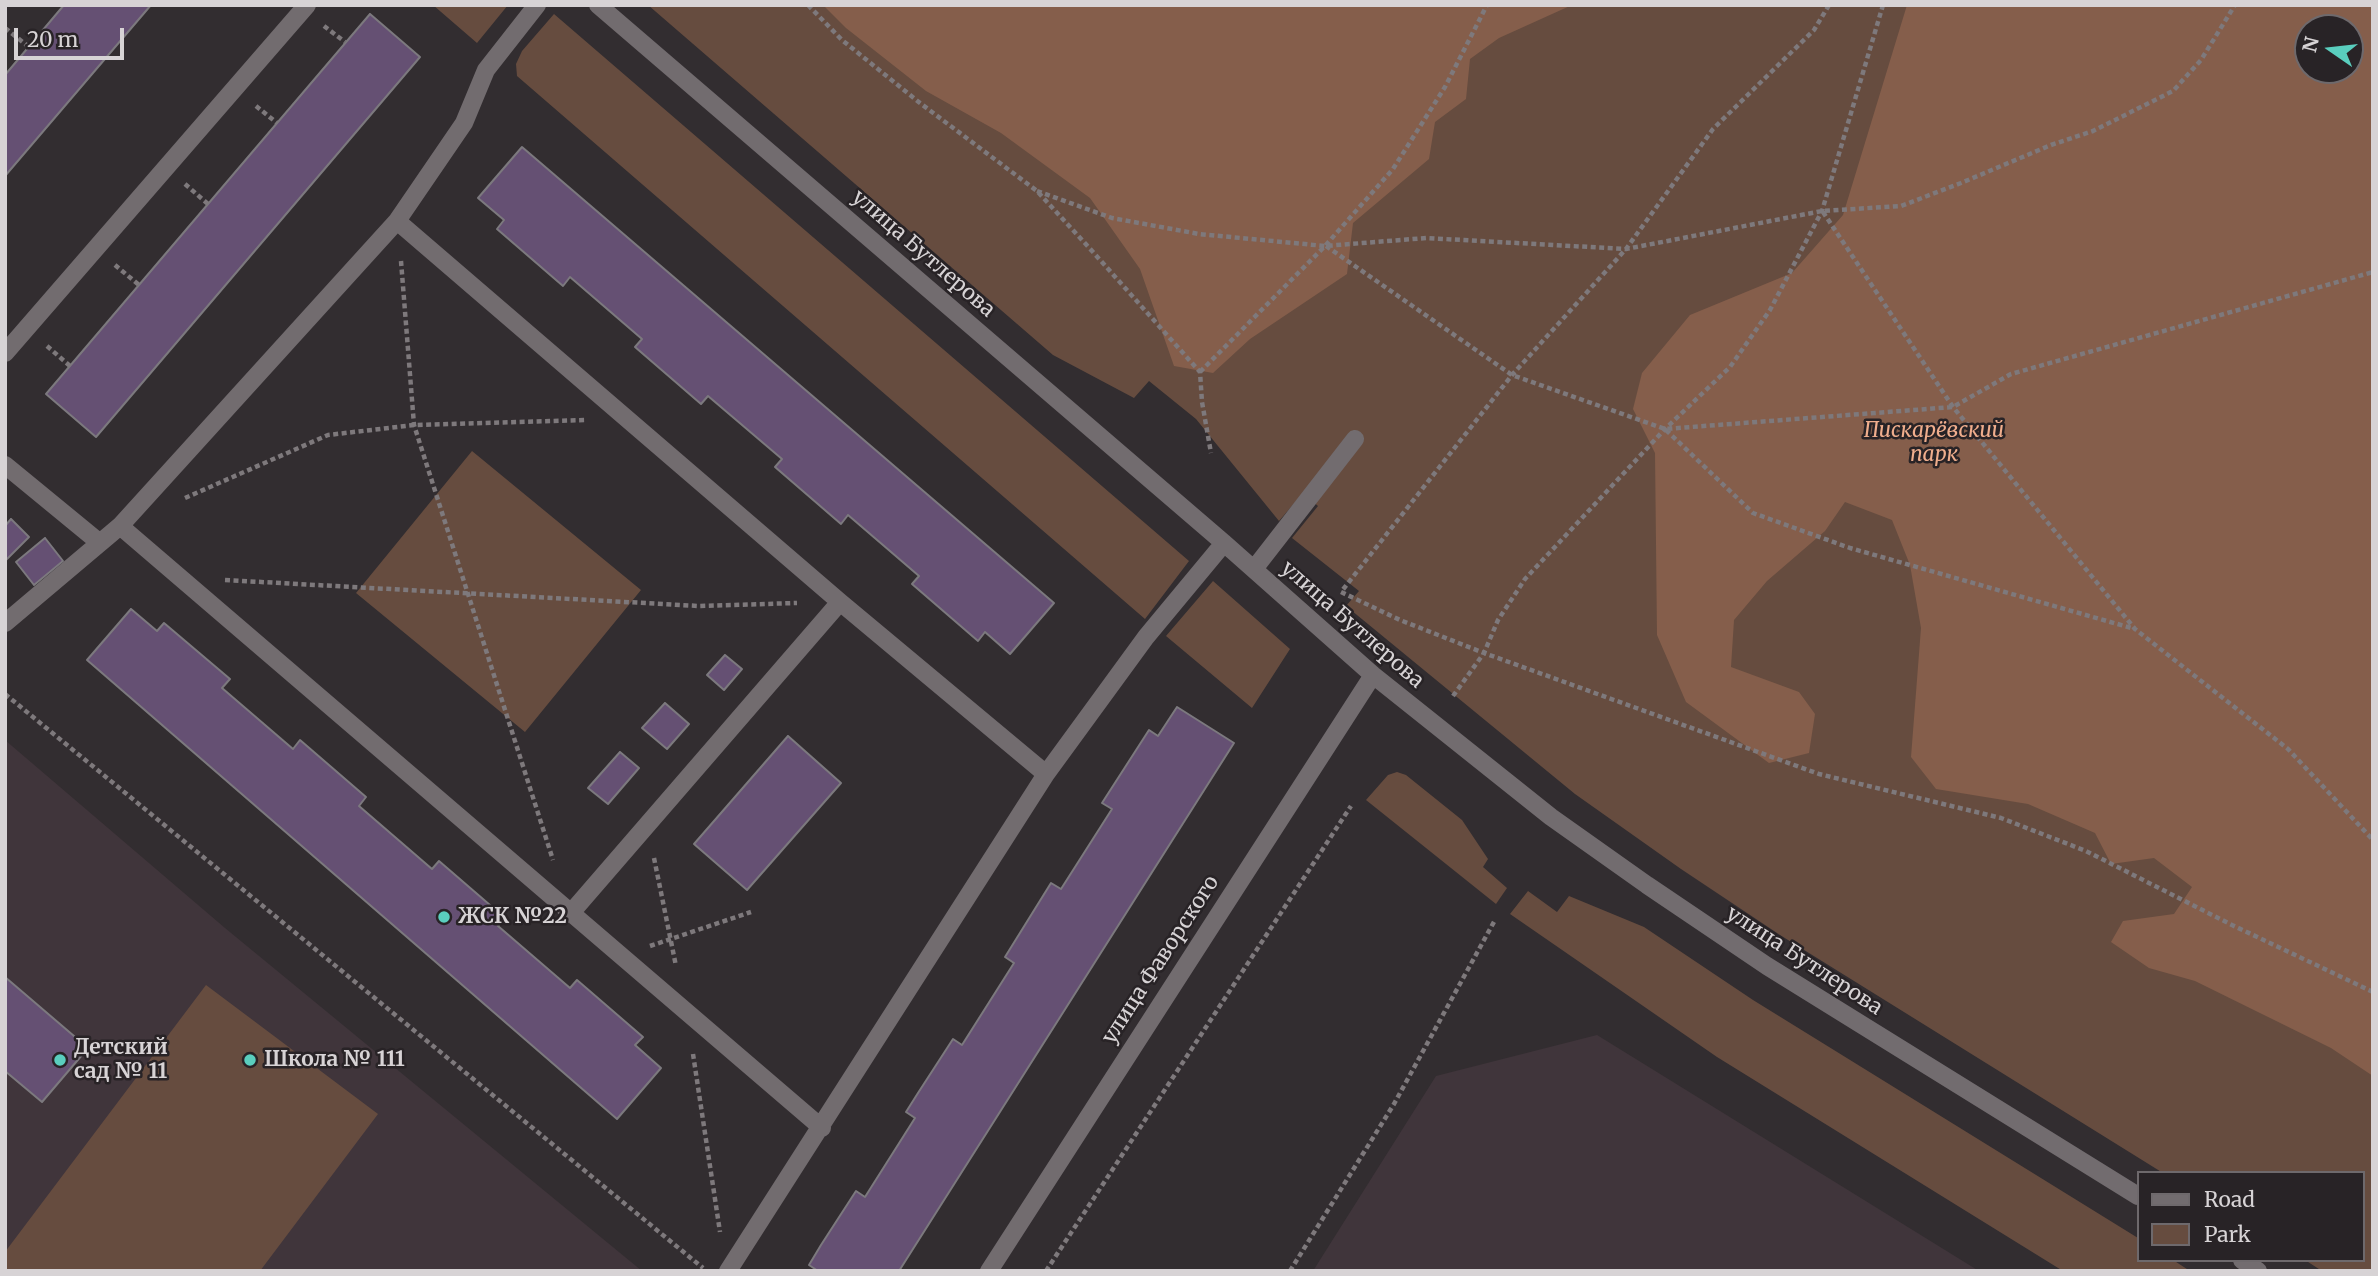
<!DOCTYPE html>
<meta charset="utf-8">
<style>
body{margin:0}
#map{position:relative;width:2378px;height:1276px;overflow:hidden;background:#322d30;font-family:Merriweather,serif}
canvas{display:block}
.frame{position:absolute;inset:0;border:7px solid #d7d3d5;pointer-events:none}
.legend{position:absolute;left:2137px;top:1171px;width:228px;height:91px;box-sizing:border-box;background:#282326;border:2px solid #6e696c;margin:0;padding:9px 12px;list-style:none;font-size:21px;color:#d7d3d5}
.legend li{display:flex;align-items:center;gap:14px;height:35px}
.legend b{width:35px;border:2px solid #6e696c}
.north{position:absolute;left:2294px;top:14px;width:70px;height:70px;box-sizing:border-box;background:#282326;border:2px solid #6e696c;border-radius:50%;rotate:284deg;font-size:19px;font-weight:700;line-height:28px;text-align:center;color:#d7d3d5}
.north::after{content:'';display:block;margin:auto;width:24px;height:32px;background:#5acebe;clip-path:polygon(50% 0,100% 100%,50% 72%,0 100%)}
.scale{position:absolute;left:14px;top:28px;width:110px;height:32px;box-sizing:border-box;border:4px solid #d7d3d5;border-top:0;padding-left:9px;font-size:21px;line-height:24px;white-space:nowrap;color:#d7d3d5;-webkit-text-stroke:5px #282326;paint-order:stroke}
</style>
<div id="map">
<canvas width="2378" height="1276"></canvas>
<div class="frame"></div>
<ul class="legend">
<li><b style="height:9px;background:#726c6f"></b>Road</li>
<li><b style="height:19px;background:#664c3f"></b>Park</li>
</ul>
<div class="north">N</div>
<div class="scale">20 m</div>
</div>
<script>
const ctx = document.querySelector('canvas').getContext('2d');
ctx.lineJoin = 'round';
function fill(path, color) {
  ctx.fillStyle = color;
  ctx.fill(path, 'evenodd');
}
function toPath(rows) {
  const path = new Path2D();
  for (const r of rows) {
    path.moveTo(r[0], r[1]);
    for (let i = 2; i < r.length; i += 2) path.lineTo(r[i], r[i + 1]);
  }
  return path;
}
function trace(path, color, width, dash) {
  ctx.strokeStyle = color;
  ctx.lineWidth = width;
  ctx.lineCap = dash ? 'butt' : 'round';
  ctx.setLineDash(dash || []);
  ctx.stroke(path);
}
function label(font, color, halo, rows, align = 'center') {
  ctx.font = font + ' Merriweather,serif';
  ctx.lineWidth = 5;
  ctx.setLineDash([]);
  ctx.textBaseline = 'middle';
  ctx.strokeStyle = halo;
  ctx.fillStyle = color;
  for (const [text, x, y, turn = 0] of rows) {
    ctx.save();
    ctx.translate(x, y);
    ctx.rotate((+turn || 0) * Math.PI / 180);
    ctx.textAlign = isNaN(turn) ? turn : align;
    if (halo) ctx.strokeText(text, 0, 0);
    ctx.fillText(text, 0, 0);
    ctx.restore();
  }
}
fill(toPath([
 [5,740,225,928,642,1271,5,1271],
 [1597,1035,1979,1271,1313,1271,1436,1076]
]), '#40353b');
fill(toPath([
 [433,5,508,5,477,43],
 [648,5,2373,5,2373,1271,2322,1271,2305,1260,2362,1260,2362,1173,2163,1173,1780,935,1681,869,1575,794,1346,606,1359,591,1292,538,1318,506,1303,493,1279,521,1196,419,1149,381,1134,398,1053,355],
 [2308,28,2350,28,2350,70,2308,70],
 [554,14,1189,561,1145,619,517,76,516,64,522,51],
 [472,451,641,590,525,732,356,593],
 [1213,581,1290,649,1252,708,1166,636],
 [1397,772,1406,775,1462,820,1488,859,1483,867,1507,888,1496,904,1366,800,1388,775],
 [1528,891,1557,912,1569,896,1644,927,1753,1000,2138,1238,2138,1260,2173,1260,2190,1271,2063,1271,1717,1057,1510,914],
 [206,985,378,1114,260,1271,5,1271,5,1252]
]), '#664c3f');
fill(toPath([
 [823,5,1572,5,1499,38,1470,59,1466,99,1435,122,1429,159,1353,223,1347,274,1250,339,1213,373,1174,366,1140,269,1090,198,1001,133,926,91,846,28],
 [1907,5,2373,5,2373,1076,2331,1048,2195,981,2149,968,2111,942,2123,921,2174,914,2192,887,2154,858,2111,864,2095,833,2028,804,1936,789,1911,757,1921,628,1910,565,1892,520,1845,502,1825,531,1767,581,1734,620,1731,667,1799,692,1815,714,1809,753,1769,763,1686,702,1657,635,1655,453,1633,409,1642,373,1690,315,1792,273,1843,215],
 [2308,28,2350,28,2350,70,2308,70]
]), '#855e4b');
const building = toPath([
 [64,5,151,5,5,176,5,75,64,5],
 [370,14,420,57,96,437,46,394,370,14],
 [522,147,1054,603,1010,654,985,632,978,641,912,584,919,576,848,515,841,524,775,467,782,459,708,396,701,404,635,347,642,339,570,277,563,286,497,229,504,220,478,198,522,147],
 [11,519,29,537,5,561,5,526,11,519],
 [45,538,63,561,34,585,16,562,45,538],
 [131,609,157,631,164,623,230,679,222,688,293,749,300,740,366,797,359,806,432,869,439,861,505,918,498,926,570,988,577,980,643,1037,635,1045,661,1068,617,1119,87,660,131,609],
 [725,655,742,669,724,690,707,675,725,655],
 [665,703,689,724,667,749,642,728,665,703],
 [1177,707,1234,743,899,1271,818,1271,809,1265,821,1245,856,1191,865,1197,915,1118,906,1112,918,1093,953,1039,962,1045,1014,963,1005,957,1051,883,1061,889,1112,809,1102,803,1149,730,1158,736,1177,707],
 [788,736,841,783,747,890,694,844,788,736],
 [620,752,639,768,608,804,588,788,620,752],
 [5,977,88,1048,42,1102,5,1071,5,977]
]);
fill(building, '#655073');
trace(building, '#7c797e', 2);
trace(toPath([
 [808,5,842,40,920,103,1037,191,1093,252,1200,372,1202,402,1211,453],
 [1829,5,1814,30,1713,129,1626,249,1512,375,1341,592,1400,620,1484,653,1819,774,2001,818,2086,851,2232,925,2373,992],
 [324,26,345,42],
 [5,28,29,47],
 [256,106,277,123],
 [185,184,208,204],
 [1037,191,1112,218,1199,234,1325,246,1426,238,1626,249,1822,211,1901,206,1961,183,2051,145,2093,131,2173,91,2201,60,2235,5],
 [1823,212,1953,407,2135,629,2288,749,2373,840],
 [1326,246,1512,375,1665,429,1953,407,2011,374,2373,272],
 [401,261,414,425,553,860],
 [115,265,139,285],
 [47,346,70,366],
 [1200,372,1325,246,1393,169,1445,87,1487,5],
 [1666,430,1753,513,1850,548,2135,629],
 [185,498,328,435,414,425,586,420],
 [225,580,699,606,797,603],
 [5,694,703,1268],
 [1453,696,1484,653,1498,620,1525,579,1665,429,1730,367,1770,310,1822,211,1883,5],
 [654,858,676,966],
 [650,946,751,912],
 [693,1054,720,1232],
 [1046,1271,1351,806],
 [1290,1271,1394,1104,1495,920]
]), '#7e797c', 4.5, [5, 3.5]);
trace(toPath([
 [598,5,1224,543,1373,675,1551,817,1647,885,1767,966,2138,1196],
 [397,221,840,602,1046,774],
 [5,353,307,5],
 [5,465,100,543],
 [120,526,822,1128],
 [1254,569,1355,439],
 [5,623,120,526,397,221,464,123,486,70,537,5],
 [570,914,840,602],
 [2242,1260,2258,1271],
 [728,1271,1046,774,1146,637,1224,543],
 [989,1271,1373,675]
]), '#726c6f', 18);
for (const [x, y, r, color] of [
 [444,917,7,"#5acebe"],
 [60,1060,7,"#5acebe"],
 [250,1060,7,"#5acebe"]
]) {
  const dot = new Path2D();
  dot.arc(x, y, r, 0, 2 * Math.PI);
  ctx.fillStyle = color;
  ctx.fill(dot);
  trace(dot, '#282326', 2.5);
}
label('21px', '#d7d3d5', '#282326', [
 ["улица Бутлерова",923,254,41],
 ["улица Бутлерова",1352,625,41],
 ["улица Фаворского",1161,960,-57],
 ["улица Бутлерова",1804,961,33]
]);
label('italic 21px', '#f0ae8d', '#282326', [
 ["Пискарёвский",1934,431],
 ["парк",1934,455]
]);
label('bold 21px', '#d7d3d5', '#282326', [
 ["ЖСК №22",458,917],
 ["Детский",74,1048],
 ["сад № 11",74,1072],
 ["Школа № 111",264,1060]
], 'left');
</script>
